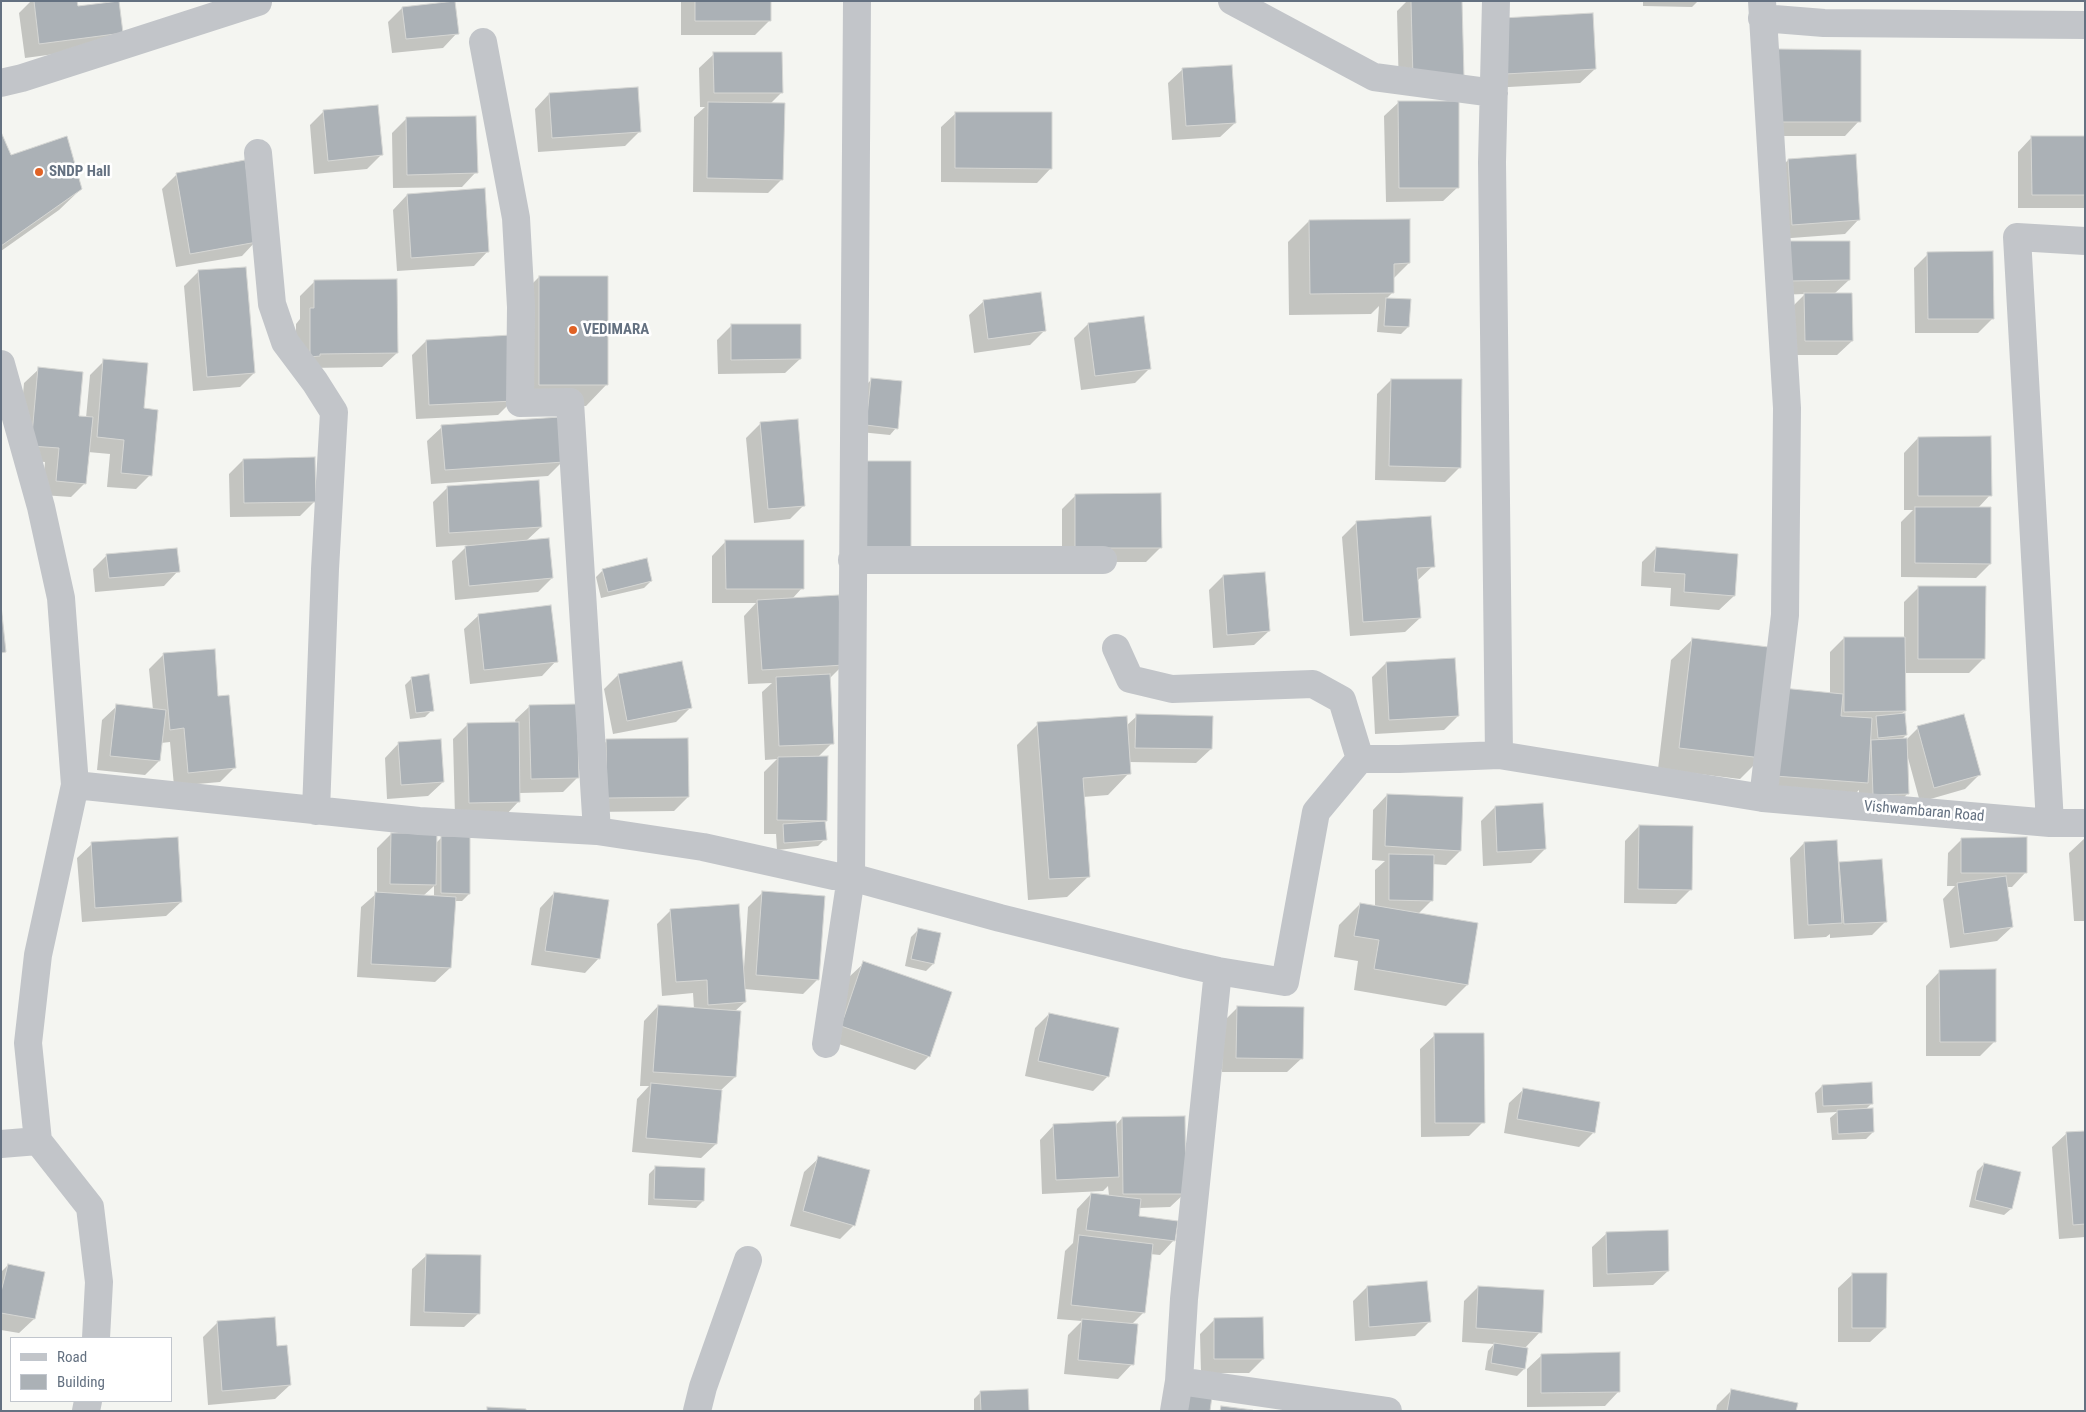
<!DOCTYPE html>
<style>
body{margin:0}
#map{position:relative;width:2086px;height:1412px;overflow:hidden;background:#f4f5f1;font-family:"Roboto Condensed",sans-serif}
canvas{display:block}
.frame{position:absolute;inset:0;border:2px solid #647181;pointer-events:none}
.legend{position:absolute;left:10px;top:1337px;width:162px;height:65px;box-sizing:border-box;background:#fff;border:1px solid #c1c6cd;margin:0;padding:6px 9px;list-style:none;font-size:15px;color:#647181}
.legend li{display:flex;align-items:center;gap:10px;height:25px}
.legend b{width:25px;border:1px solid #c1c6cd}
</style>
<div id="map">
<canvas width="2086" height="1412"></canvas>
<div class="frame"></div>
<ul class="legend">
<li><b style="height:6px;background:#c2c5c9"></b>Road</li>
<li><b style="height:14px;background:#abb1b6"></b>Building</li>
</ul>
</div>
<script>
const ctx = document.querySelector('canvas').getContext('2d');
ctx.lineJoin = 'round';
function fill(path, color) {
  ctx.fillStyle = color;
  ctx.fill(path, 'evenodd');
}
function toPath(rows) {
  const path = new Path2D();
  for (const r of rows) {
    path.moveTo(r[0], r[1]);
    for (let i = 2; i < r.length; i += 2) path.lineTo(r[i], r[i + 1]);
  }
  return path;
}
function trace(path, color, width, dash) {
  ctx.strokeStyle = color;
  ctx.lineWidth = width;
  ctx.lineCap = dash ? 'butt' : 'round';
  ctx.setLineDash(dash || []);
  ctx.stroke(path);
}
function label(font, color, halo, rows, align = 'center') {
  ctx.font = font + ' "Roboto Condensed",sans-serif';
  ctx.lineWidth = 5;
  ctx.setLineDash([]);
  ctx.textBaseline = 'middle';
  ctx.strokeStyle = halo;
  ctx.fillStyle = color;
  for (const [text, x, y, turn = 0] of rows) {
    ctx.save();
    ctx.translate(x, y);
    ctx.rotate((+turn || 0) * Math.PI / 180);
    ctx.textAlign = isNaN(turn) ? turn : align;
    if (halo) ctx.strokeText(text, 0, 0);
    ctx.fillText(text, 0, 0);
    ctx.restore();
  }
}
fill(toPath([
 [31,1,76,1,76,8,121,33,107,47,25,58,19,13],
 [681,1,769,1,770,20,755,35,681,35],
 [1407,1,1461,1,1399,93,1397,11],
 [1643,1,1698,1,1692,7,1643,6],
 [402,8,457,33,443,48,392,53,388,22],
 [1488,34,1595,69,1580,83,1491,88],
 [1778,51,1859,121,1845,136,1763,136],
 [714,54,782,92,770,104,782,179,768,193,693,192,694,117,705,107,700,107,699,68],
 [1183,69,1235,123,1220,137,1172,140,1168,83],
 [549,94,639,132,625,146,538,152,535,109],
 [1399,102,1458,187,1443,201,1386,202,1384,116],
 [324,111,381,155,367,169,314,174,310,125],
 [956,113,1051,168,1037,183,941,182,941,127],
 [406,119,476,172,462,187,393,188,392,133],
 [1,135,10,156,81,189,59,210,1,251],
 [2032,137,2085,137,2085,208,2018,208,2018,152],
 [1855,156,1859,219,1845,234,1778,239,1774,175,1788,160],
 [177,174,256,241,242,256,176,267,162,189],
 [407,195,488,251,474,266,397,271,393,210],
 [1309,221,1409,263,1393,279,1393,292,1386,299,1408,327,1401,334,1377,332,1379,306,1371,314,1289,315,1288,242],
 [1928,254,1993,318,1978,333,1915,333,1914,268],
 [1776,257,1849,280,1834,294,1852,341,1837,355,1791,355,1791,308,1805,294,1776,295],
 [199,271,254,373,240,387,193,391,184,286],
 [539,277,607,384,586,406,518,405,518,298],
 [314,282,397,353,382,367,307,368,296,370,296,324,300,319,300,296],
 [984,301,1044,331,1030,345,974,353,969,315],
 [1143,318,1149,369,1135,383,1081,390,1074,338,1088,324],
 [731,326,800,359,785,373,718,374,717,340],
 [426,341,513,400,498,415,416,419,412,355],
 [104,361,143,409,150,475,136,489,107,487,110,454,88,452,85,483,71,497,42,495,45,462,17,460,24,383,39,369,78,417,86,418,90,375],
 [872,379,896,428,890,435,860,432,865,386],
 [1391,380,1460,467,1445,482,1375,480,1377,394],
 [761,423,804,505,790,519,754,523,746,438],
 [442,427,562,462,548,476,431,484,427,441],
 [1918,438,1990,495,1978,508,1990,564,1976,578,1901,577,1901,522,1913,510,1904,510,1904,453],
 [243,460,314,502,300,516,230,517,229,474],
 [447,488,541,527,526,541,552,578,538,592,455,600,452,561,468,545,436,547,433,502],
 [1076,495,1161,547,1146,562,1062,562,1062,509],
 [1357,522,1433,566,1417,581,1420,618,1405,632,1350,636,1342,537],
 [726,541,802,588,792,599,843,665,829,679,832,743,818,757,826,820,824,822,825,839,818,846,777,850,776,834,764,834,764,772,777,759,765,760,762,692,772,683,748,684,744,616,756,603,712,603,712,556],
 [1656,548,1734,596,1719,610,1670,606,1671,588,1641,586,1642,562],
 [107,555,178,571,164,586,95,592,93,569],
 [603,570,651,581,644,588,601,598,596,577],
 [1223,576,1269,631,1254,645,1213,648,1209,590],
 [1919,587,1984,658,1969,673,1904,673,1905,711,1901,714,1906,735,1901,740,1906,740,1918,728,1979,775,1965,789,1920,802,1908,758,1908,793,1894,808,1859,809,1859,790,1845,804,1754,797,1757,762,1740,779,1658,769,1671,660,1693,639,1768,703,1830,694,1830,652,1844,638,1904,638,1904,602],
 [479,615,556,661,542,676,470,684,464,629],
 [164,654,217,698,234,768,220,782,174,786,170,742,161,743,159,761,145,775,97,770,102,720,117,706,153,710,149,669],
 [681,663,690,708,676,722,613,734,604,689,618,675],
 [1386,663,1458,716,1444,730,1375,734,1372,677],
 [412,678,432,710,425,717,410,719,405,685],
 [530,706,578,777,563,792,519,793,519,801,505,816,455,817,453,739,468,724,516,724,515,720],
 [1137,716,1211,749,1196,763,1128,762,1129,773,1108,795,1083,797,1089,876,1067,897,1028,900,1017,745,1038,724,1126,726],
 [607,741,688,797,674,811,593,812,592,755],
 [399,743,443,782,428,796,387,799,385,758],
 [1387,795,1460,851,1446,865,1432,864,1432,900,1418,914,1467,985,1446,1006,1354,990,1358,961,1334,957,1339,925,1360,904,1375,906,1375,870,1385,861,1372,860,1373,810],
 [1495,807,1545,849,1531,863,1483,866,1481,821],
 [1639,826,1691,889,1676,904,1624,903,1625,841],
 [391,834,436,843,442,837,469,894,462,901,454,901,450,968,435,982,357,977,361,907,377,893,377,848],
 [434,886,434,897,423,896],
 [2085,838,2085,921,2074,921,2069,853],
 [1962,839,2026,872,2012,887,2006,887,2012,927,1997,941,1950,948,1943,899,1955,886,1947,886,1948,853],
 [1804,843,1837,863,1881,860,1886,921,1872,935,1830,938,1830,934,1826,937,1794,939,1790,858],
 [92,844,181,902,166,916,82,922,77,858],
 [763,892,817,980,803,994,744,989,745,1002,735,1011,735,1077,721,1090,716,1144,701,1158,632,1152,637,1099,649,1086,640,1086,644,1021,658,1006,694,1009,693,993,662,996,657,924,671,910,744,968,748,907],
 [554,893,599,958,585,973,531,965,540,908],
 [918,930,939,934,933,964,926,971,905,966,911,937],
 [864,963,929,1056,915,1070,827,1040,849,977],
 [1940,971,1994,1042,1980,1056,1926,1056,1926,986],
 [1238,1007,1302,1058,1287,1072,1222,1072,1223,1022],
 [1049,1014,1108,1076,1093,1091,1025,1076,1035,1028],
 [1435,1035,1483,1122,1469,1136,1421,1137,1420,1049],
 [1822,1086,1872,1103,1866,1109,1873,1132,1866,1139,1832,1140,1830,1118,1837,1112,1817,1113,1815,1093],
 [1524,1089,1594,1132,1579,1147,1504,1133,1509,1103],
 [1122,1118,1185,1193,1170,1207,1139,1208,1137,1217,1174,1240,1160,1255,1150,1254,1144,1312,1131,1325,1132,1364,1118,1379,1064,1374,1068,1335,1082,1321,1057,1319,1065,1251,1073,1243,1077,1209,1091,1194,1109,1196,1108,1186,1103,1191,1042,1194,1040,1140,1054,1125,1115,1126],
 [2085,1132,2085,1237,2059,1239,2052,1147,2067,1133],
 [819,1158,854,1225,840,1239,790,1226,804,1172],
 [1984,1164,2011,1209,2004,1215,1969,1207,1977,1171],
 [656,1167,703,1201,696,1208,648,1205,649,1174],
 [1607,1233,1668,1271,1653,1285,1593,1287,1592,1247],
 [427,1255,479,1313,464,1327,410,1326,412,1269],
 [8,1265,43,1273,34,1319,19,1333,1,1330,1,1272],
 [1853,1274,1885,1328,1870,1342,1838,1342,1838,1288],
 [1367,1287,1429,1322,1415,1336,1355,1341,1353,1301],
 [1478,1287,1540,1332,1524,1349,1524,1369,1517,1376,1485,1370,1488,1351,1494,1344,1462,1342,1464,1301],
 [1214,1320,1263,1359,1249,1373,1201,1373,1200,1334],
 [217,1323,276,1347,290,1385,275,1399,208,1405,203,1337],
 [1542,1355,1619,1391,1605,1406,1527,1407,1527,1369],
 [1732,1390,1795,1411,1716,1411,1717,1405],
 [981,1392,1028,1411,974,1411,974,1399]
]), '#0003');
const building = toPath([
 [34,1,77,1,78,6,119,1,123,33,39,44,34,1],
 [455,1,459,34,406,39,402,7,455,1],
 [695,1,771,1,771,21,695,21,695,1],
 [1411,1,1462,1,1464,77,1413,79,1411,1],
 [1593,13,1596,69,1505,74,1502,18,1593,13],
 [1777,49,1861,50,1861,122,1777,122,1777,49],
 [713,52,782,52,783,93,714,93,713,52],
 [1232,65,1236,123,1186,126,1182,68,1232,65],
 [638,87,641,132,552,138,549,93,638,87],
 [1398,101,1459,101,1459,188,1399,188,1398,101],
 [708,102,785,103,783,180,707,178,708,102],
 [378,105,383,155,328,161,323,110,378,105],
 [955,112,1052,112,1052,169,955,168,955,112],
 [476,116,478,173,407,175,406,117,476,116],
 [1,132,11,155,67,136,82,189,1,246,1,132],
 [2031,136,2085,136,2085,195,2032,195,2031,136],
 [1856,154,1860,220,1792,225,1788,159,1856,154],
 [245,160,257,242,190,254,176,173,245,160],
 [485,188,489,252,411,258,407,194,485,188],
 [1410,219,1410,263,1394,264,1394,293,1310,294,1309,220,1410,219],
 [1790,241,1850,241,1850,280,1790,281,1790,241],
 [1993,251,1994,319,1928,319,1927,252,1993,251],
 [246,267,255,373,207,377,198,270,246,267],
 [539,276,608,276,608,385,539,385,539,276],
 [397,279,398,353,320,354,320,356,310,357,310,308,314,308,314,280,397,279],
 [1041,292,1046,331,988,339,983,300,1041,292],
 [1804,293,1852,293,1853,341,1805,341,1804,293],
 [1386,298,1411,299,1409,327,1384,326,1386,298],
 [1144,316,1151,369,1095,376,1088,323,1144,316],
 [731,324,801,324,801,359,731,360,731,324],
 [511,335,514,401,429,405,426,340,511,335],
 [103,359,148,363,144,408,158,410,152,476,121,473,124,440,97,437,103,359],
 [38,367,83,372,79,416,93,417,86,484,56,481,59,448,31,446,38,367],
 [871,378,902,381,898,429,866,425,871,378],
 [1391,379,1462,379,1461,468,1389,466,1391,379],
 [560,417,564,462,445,470,441,425,560,417],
 [798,419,805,506,768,509,760,422,798,419],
 [1991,436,1992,496,1918,496,1918,437,1991,436],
 [315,457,316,502,244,503,243,459,315,457],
 [861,461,911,461,911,553,861,553,861,461],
 [539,480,542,527,449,533,447,486,539,480],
 [1161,493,1162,548,1075,548,1075,494,1161,493],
 [1915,507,1991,507,1991,564,1915,563,1915,507],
 [1431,516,1435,567,1417,568,1421,618,1363,622,1356,521,1431,516],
 [549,538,553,578,469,586,465,546,549,538],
 [725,540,804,540,804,589,726,589,725,540],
 [1656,547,1738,554,1735,596,1684,592,1685,574,1654,572,1656,547],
 [177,548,180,572,109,578,106,554,177,548],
 [647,558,652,581,608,592,602,569,647,558],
 [1265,572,1270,631,1227,635,1223,575,1265,572],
 [1918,586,1986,586,1985,659,1918,659,1918,586],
 [839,595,844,665,762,670,757,600,839,595],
 [1,605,6,652,1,653,1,605],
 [551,605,558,662,484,670,478,614,551,605],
 [1844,637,1905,637,1906,711,1844,712,1844,637],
 [1692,638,1777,648,1762,758,1679,748,1692,638],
 [215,649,218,696,229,695,236,768,188,773,184,728,170,730,163,653,215,649],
 [1455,658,1459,716,1389,720,1386,662,1455,658],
 [682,661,692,708,627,721,618,674,682,661],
 [429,674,434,711,416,713,411,677,429,674],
 [830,674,834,744,779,746,776,677,830,674],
 [1782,688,1843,694,1841,716,1872,718,1868,783,1775,776,1782,688],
 [116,704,166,710,160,761,110,756,116,704],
 [577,704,579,778,531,779,529,705,577,704],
 [1905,713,1907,735,1878,738,1876,716,1905,713],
 [1136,714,1213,716,1212,749,1135,748,1136,714],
 [1964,714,1981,775,1934,788,1917,726,1964,714],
 [1127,716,1131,774,1083,778,1090,877,1049,879,1037,722,1127,716],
 [519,722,520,802,469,803,467,723,519,722],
 [688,738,689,797,607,798,606,739,688,738],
 [1907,738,1909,794,1873,795,1871,740,1907,738],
 [441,739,444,782,401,785,398,742,441,739],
 [828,756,827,821,777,820,778,757,828,756],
 [1387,794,1463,797,1461,851,1385,846,1387,794],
 [1543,803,1546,849,1497,852,1495,806,1543,803],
 [825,821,827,840,784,843,783,824,825,821],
 [1639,825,1693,826,1692,890,1638,889,1639,825],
 [391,833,437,833,436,885,390,884,391,833],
 [441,836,470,836,470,894,441,893,441,836],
 [178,837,182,902,95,908,91,842,178,837],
 [2027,837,2027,873,1961,873,1961,838,2027,837],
 [1837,840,1842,923,1808,925,1804,842,1837,840],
 [1389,854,1434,855,1433,901,1389,900,1389,854],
 [1882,859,1887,922,1844,924,1839,862,1882,859],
 [2006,876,2013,927,1964,934,1957,883,2006,876],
 [762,891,825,896,819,980,756,975,762,891],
 [375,892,456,897,451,968,371,964,375,892],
 [554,892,609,900,600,959,545,951,554,892],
 [1360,903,1478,923,1468,985,1374,969,1379,940,1354,936,1360,903],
 [739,904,746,1002,708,1005,707,980,676,982,670,909,739,904],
 [918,928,941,933,934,964,911,959,918,928],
 [863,961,952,992,930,1057,841,1026,863,961],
 [1996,969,1996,1042,1940,1042,1939,970,1996,969],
 [658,1005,741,1011,736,1077,653,1072,658,1005],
 [1237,1006,1304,1007,1303,1059,1236,1058,1237,1006],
 [1049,1013,1119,1028,1109,1077,1038,1061,1049,1013],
 [1434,1033,1484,1033,1485,1123,1435,1123,1434,1033],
 [1872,1082,1873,1104,1823,1106,1822,1085,1872,1082],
 [651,1083,722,1090,717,1144,646,1138,651,1083],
 [1523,1088,1600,1102,1595,1133,1517,1119,1523,1088],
 [1873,1108,1874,1132,1838,1134,1837,1110,1873,1108],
 [1185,1116,1186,1194,1123,1194,1122,1117,1185,1116],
 [1116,1121,1119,1177,1056,1180,1053,1124,1116,1121],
 [2085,1131,2085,1224,2073,1225,2066,1132,2085,1131],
 [818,1156,870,1170,855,1226,803,1211,818,1156],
 [1984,1163,2021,1172,2012,1209,1975,1200,1984,1163],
 [655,1166,705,1168,704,1201,654,1199,655,1166],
 [1091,1193,1141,1199,1139,1216,1178,1221,1175,1241,1086,1230,1091,1193],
 [1668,1230,1669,1271,1607,1274,1606,1232,1668,1230],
 [1079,1235,1153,1244,1145,1313,1071,1305,1079,1235],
 [426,1254,481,1255,480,1314,424,1312,426,1254],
 [8,1264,45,1272,35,1319,1,1313,1,1292,8,1264],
 [1852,1273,1887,1273,1886,1328,1852,1328,1852,1273],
 [1427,1281,1431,1322,1369,1327,1367,1286,1427,1281],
 [1478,1286,1544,1290,1542,1333,1476,1328,1478,1286],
 [275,1317,277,1346,287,1345,291,1385,222,1391,217,1321,275,1317],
 [1263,1317,1264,1359,1214,1359,1214,1318,1263,1317],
 [1082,1319,1138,1324,1134,1365,1078,1360,1082,1319],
 [1494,1343,1528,1348,1525,1369,1491,1363,1494,1343],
 [1620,1352,1620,1392,1541,1393,1541,1354,1620,1352],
 [1028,1389,1029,1411,981,1411,980,1391,1028,1389],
 [1731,1389,1798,1403,1796,1411,1727,1411,1731,1389],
 [1181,1391,1212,1396,1210,1411,1178,1411,1181,1391],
 [1221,1406,1253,1410,1253,1411,1220,1411,1221,1406],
 [487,1407,526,1409,526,1411,487,1411,487,1407]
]);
fill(building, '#abb1b6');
trace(building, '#d5d6d3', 1);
trace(toPath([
 [1232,1,1374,77,1494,93],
 [1496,1,1492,162,1499,755],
 [1762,1,1787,408,1785,615,1763,798],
 [1762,18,1824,23,2085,25],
 [483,42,516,218,521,307,520,403,570,402,597,831],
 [1,83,22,78,258,2],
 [258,153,272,304,285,342,315,382,334,412,325,569,316,811],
 [1,364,41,507,61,598,75,785,419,821,597,831,703,847,834,876,851,877,1000,918,1182,963,1218,971,1285,982,1316,812,1360,759,1399,759,1499,755,1763,798,2050,823,2085,823],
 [852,560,1103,560],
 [1116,648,1130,679,1172,689,1313,684,1342,700,1360,759],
 [75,785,38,955,28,1043,38,1141,90,1207,99,1282,96,1338],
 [2050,823,2017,237,2085,241],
 [826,1044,851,877,857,1],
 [1,1144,38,1141],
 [1179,1381,1388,1411],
 [86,1411,88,1401],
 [697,1411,703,1387,748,1260],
 [1174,1411,1179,1381,1184,1299,1218,971]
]), '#c2c5c9', 28);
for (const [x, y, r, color] of [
 [39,172,5,"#e06225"],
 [573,330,5,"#e06225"]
]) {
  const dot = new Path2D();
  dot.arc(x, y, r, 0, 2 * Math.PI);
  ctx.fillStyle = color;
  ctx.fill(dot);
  trace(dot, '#fff', 2);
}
label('bold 15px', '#647181', '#fff', [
 ["SNDP Hall",49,172],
 ["VEDIMARA",583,330]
], 'left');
label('15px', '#647181', '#fff', [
 ["Vishwambaran Road",1924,812,5]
]);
</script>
